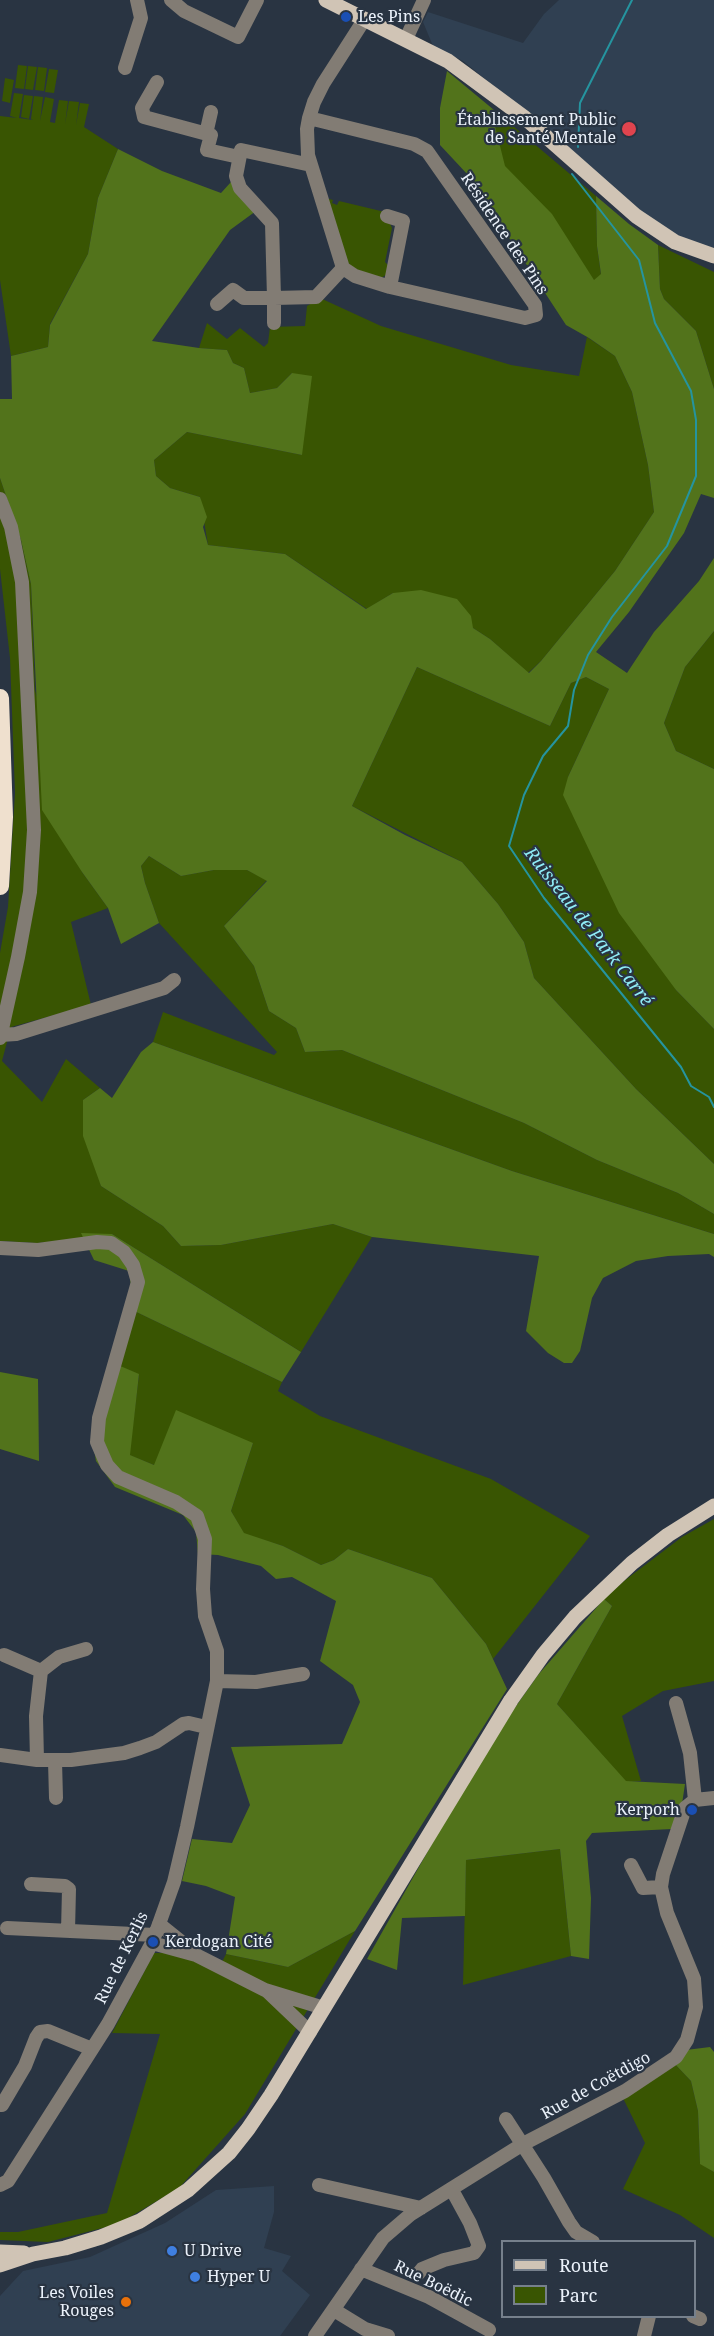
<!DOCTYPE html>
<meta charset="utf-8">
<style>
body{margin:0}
#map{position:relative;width:714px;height:2336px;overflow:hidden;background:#293442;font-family:"Noto Serif",serif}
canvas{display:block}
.legend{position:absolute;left:501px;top:2240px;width:195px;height:78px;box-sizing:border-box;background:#293442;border:2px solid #76808c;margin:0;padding:8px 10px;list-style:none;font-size:18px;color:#eaf1fa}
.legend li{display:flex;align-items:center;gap:12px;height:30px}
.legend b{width:30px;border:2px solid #76808c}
</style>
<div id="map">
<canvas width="714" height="2336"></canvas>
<ul class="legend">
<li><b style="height:8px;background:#d0c4b5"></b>Route</li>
<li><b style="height:16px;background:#395502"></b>Parc</li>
</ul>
</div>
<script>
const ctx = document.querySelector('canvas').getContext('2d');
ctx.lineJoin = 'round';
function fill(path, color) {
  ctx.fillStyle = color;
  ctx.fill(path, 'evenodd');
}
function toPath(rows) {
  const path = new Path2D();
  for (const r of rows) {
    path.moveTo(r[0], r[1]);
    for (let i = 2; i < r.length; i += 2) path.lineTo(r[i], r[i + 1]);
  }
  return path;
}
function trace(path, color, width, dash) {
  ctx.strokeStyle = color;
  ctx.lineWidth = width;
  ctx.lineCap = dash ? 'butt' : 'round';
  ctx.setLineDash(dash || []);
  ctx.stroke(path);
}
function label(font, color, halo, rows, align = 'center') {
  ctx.font = font + ' "Noto Serif",serif';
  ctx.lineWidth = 4.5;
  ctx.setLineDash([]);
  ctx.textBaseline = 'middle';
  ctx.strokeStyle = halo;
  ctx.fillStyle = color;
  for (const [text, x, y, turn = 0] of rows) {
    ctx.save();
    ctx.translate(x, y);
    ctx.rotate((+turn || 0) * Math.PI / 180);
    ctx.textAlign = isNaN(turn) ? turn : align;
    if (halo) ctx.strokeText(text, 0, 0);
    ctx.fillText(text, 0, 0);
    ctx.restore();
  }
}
fill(toPath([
 [559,0,714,0,714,249,692,243,651,222,517,105,463,61,433,46,423,22,428,12,523,43,544,14],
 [274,2186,274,2212,264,2248,291,2256,282,2271,310,2295,280,2336,0,2336,0,2296,23,2271,90,2257,165,2223,216,2190]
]), '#304052');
fill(toPath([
 [18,65,27,66,24,89,15,88],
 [28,66,37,67,33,90,25,89],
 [38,67,47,68,44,91,35,90],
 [49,69,58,70,54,93,45,92],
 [5,78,14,80,10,103,2,101],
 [14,93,23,94,19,118,33,120,31,119,34,96,43,97,40,121,45,97,54,99,50,122,55,123,59,100,68,101,65,124,69,101,79,102,76,125,80,103,89,104,84,127,118,149,98,198,88,254,50,324,48,347,11,356,0,280,0,116,17,118,10,116],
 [24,95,33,96,29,119,21,117],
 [494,110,596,196,597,246,601,275,594,281,551,214,504,166,493,118],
 [326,198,333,200,332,203,337,205,339,201,385,212,392,228,385,262,390,267,386,275,379,279,351,267,342,255],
 [658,245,714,272,714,389,696,331,664,299,660,289],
 [320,298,381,326,511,365,579,376,587,337,615,356,632,392,648,465,654,512,615,571,541,661,528,673,490,639,473,628,393,593,367,609,285,554,208,545,200,497,170,488,156,476,154,460,187,432,302,455,292,373,277,388,250,393,244,368,233,363,227,350,199,348,207,323,227,339,240,328,264,347,268,343,270,327,305,326,307,306],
 [0,478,21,540,31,584,35,690,82,872,108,908,71,922,91,1005,11,1027,2,1061,42,1102,66,1059,100,1088,83,1100,101,1186,163,1226,181,1246,221,1245,333,1224,372,1237,301,1352,112,1234,84,1239,37,1243,0,1241,0,953,8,907,15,793,10,658,0,569],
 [714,631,714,769,676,751,664,723,685,667],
 [417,667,550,726,571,683,586,677,609,689,568,777,676,990,714,1029,714,1164,636,1089,534,978,524,942,498,904,462,862,352,806],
 [149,856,181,876,214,870,247,870,267,880,224,926,254,966,269,1011,296,1028,305,1052,342,1050,524,1123,597,1160,678,1193,714,1214,714,1234,512,1171,153,1042,163,1012,274,1055,277,1052,159,923,145,883,141,866],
 [126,1307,282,1382,278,1391,320,1416,491,1479,590,1536,493,1659,486,1644,432,1578,348,1549,334,1560,321,1565,283,1546,244,1534,231,1511,253,1443,154,1465,129,1455,139,1375,111,1362],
 [714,1519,714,1681,663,1691,622,1716,641,1781,626,1782,557,1704,612,1606,604,1599,624,1581,682,1537],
 [560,1849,571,1956,463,1985,466,1860],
 [355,1931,245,2114,179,2188,118,2224,48,2242,0,2240,0,2232,18,2232,107,2213,160,2034,112,2033,154,1953,173,1953,218,1970,226,1954,288,1967],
 [674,2063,691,2081,698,2111,700,2163,714,2172,714,2238,680,2215,623,2189,645,2143,623,2098]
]), '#395502');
fill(toPath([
 [447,71,494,110,493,118,505,166,552,214,594,280,601,274,597,246,596,196,629,224,658,245,660,289,664,299,696,331,714,389,714,498,701,494,684,533,629,612,596,652,627,673,654,632,699,581,714,558,714,631,685,667,664,723,676,751,714,769,714,1029,676,990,619,913,563,795,568,777,609,689,586,677,571,683,550,726,417,667,352,806,405,835,462,862,498,904,524,942,534,978,636,1089,714,1164,714,1214,678,1193,597,1160,524,1123,342,1050,305,1052,296,1028,269,1011,254,966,224,926,267,881,247,870,214,870,181,876,149,856,141,866,145,883,159,923,121,944,108,908,82,872,42,810,31,584,21,540,0,478,0,399,12,399,11,356,48,347,50,325,88,254,98,198,118,149,162,171,221,193,231,182,256,211,230,230,152,341,199,348,227,350,233,363,244,368,250,393,277,388,292,373,312,376,302,455,187,432,154,460,156,476,170,488,200,497,207,517,203,527,208,545,285,554,366,609,393,593,421,590,457,599,471,616,473,628,490,639,529,673,541,661,615,571,654,512,648,465,632,392,615,356,589,338,566,325,468,175,440,145,440,108],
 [153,1042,512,1171,714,1234,714,1257,709,1254,668,1256,636,1261,603,1278,592,1298,580,1351,572,1363,564,1363,548,1353,526,1331,539,1256,372,1237,333,1224,221,1245,181,1246,163,1226,101,1186,83,1136,83,1100,100,1088,112,1098,141,1052],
 [81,1233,112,1234,301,1352,282,1382,126,1307,131,1286,129,1271,94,1260],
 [111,1362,139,1374,130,1455,154,1465,176,1410,253,1443,231,1511,244,1533,283,1546,321,1565,334,1560,348,1549,432,1578,486,1644,507,1689,355,1931,288,1967,226,1954,235,1897,206,1886,182,1881,192,1839,232,1843,250,1805,231,1747,342,1744,360,1702,353,1685,320,1661,336,1601,292,1577,276,1579,261,1566,218,1555,198,1554,196,1532,183,1515,115,1487,96,1461,92,1437],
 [0,1372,38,1379,39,1461,0,1449],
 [604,1599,612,1606,557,1704,626,1781,685,1784,682,1804,672,1829,592,1833,586,1841,591,1898,589,1959,571,1956,560,1849,466,1860,465,1916,402,1918,397,1970,367,1959,485,1750,538,1675],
 [710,2047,714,2052,714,2172,700,2164,698,2111,691,2081,674,2063,686,2050]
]), '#52731b');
trace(toPath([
 [578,147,580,103,632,0],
 [572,174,639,260,655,323,691,391,696,420,696,476,667,546,612,617,588,655,574,690,568,726,543,756,524,795,509,846,544,898,681,1067,691,1086,709,1097,714,1107]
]), '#25949f', 2);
trace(toPath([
 [171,0,184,11,238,37,257,0],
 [406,39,424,0],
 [125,68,141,18,137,0],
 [157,82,142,108,144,117,211,135,207,150,239,157],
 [309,118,414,144,427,151,535,305,536,315,525,318,390,287,355,276,343,268,308,155,307,129,309,118,314,102,323,84,364,20],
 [206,134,211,112],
 [311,165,241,150,236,176,240,188,272,223,274,298,316,297,343,268],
 [387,216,403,221,390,287],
 [217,304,233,290,244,298,274,298,274,323],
 [0,499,11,527,22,582,34,830,30,892,18,957,0,1038],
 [1,1035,16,1034,164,988,174,980],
 [0,1248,38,1250,97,1242,111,1243,124,1252,133,1265,138,1282,99,1418,97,1442,107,1465,118,1477,176,1502,197,1516,205,1539,203,1589,205,1616,217,1651,217,1681,187,1827,174,1882,159,1924,152,1943,108,2024,8,2181,0,2185],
 [4,1655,41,1671],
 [217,1681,256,1682,303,1674],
 [676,1703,690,1753,695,1800],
 [0,1755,37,1760,71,1760,124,1753,140,1748,156,1742,183,1724,189,1723,206,1727],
 [37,1760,36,1716,41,1671,59,1657,86,1649],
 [55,1761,56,1798],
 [631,1865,643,1888,661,1887],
 [31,1884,65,1886,69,1889,68,1931],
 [159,1924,195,1953],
 [7,1928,155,1935],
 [152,1943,196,1955,265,1990,324,2008],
 [267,1991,310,2032],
 [0,2105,2,2105,25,2066,36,2038,40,2032,48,2031,92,2049],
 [506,2119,544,2178,569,2222,576,2232,593,2242],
 [319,2185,421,2208],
 [361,2269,429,2297,489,2330],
 [418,2274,422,2269,444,2260,474,2253,479,2246,470,2223,452,2190],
 [334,2310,365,2329,388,2336],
 [693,2316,700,2319],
 [315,2336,383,2238,411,2214,523,2144,625,2091,676,2057,687,2040,696,2007,694,1979,667,1913,661,1887,663,1874,685,1808,695,1800,714,1798],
 [644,2336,649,2316]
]), '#827c74', 14);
trace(toPath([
 [326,0,448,61,525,118,636,216,675,242,714,256],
 [0,2252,24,2253],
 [0,2265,33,2254,65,2248,101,2237,140,2221,188,2190,229,2153,248,2129,271,2095,511,1700,543,1655,575,1617,632,1563,668,1535,714,1506]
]), '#d0c4b5', 15);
trace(toPath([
 [0,698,4,817,0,886]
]), '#efe0ce', 18);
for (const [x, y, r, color] of [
 [346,17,6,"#1a4fb4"],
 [629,129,8,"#e0444e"],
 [692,1810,6,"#1a4fb4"],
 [153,1942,6,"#1a4fb4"],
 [172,2251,6,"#3f7fe0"],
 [195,2277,6,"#3f7fe0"],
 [126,2302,6,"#e8710a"]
]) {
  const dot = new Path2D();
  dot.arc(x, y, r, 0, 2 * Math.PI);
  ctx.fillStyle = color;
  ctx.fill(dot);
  trace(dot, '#293442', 2);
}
label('16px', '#eaf1fa', '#293442', [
 ["Les Pins",358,17],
 ["Établissement Public",616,120,"right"],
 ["de Santé Mentale",616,138,"right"],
 ["Kerporh",680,1810,"right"],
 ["Kerdogan Cité",165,1942],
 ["U Drive",184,2251],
 ["Hyper U",207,2277],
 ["Les Voiles",114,2293,"right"],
 ["Rouges",114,2311,"right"]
], 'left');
label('16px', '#eaf1fa', '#293442', [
 ["Résidence des Pins",504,234,56],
 ["Rue de Kerlis",122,1958,-64],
 ["Rue de Coëtdigo",596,2086,-29],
 ["Rue Boëdic",433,2284,26]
]);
label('italic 18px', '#8fecf6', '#293442', [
 ["Ruisseau de Park Carré",588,927,52]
]);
</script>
